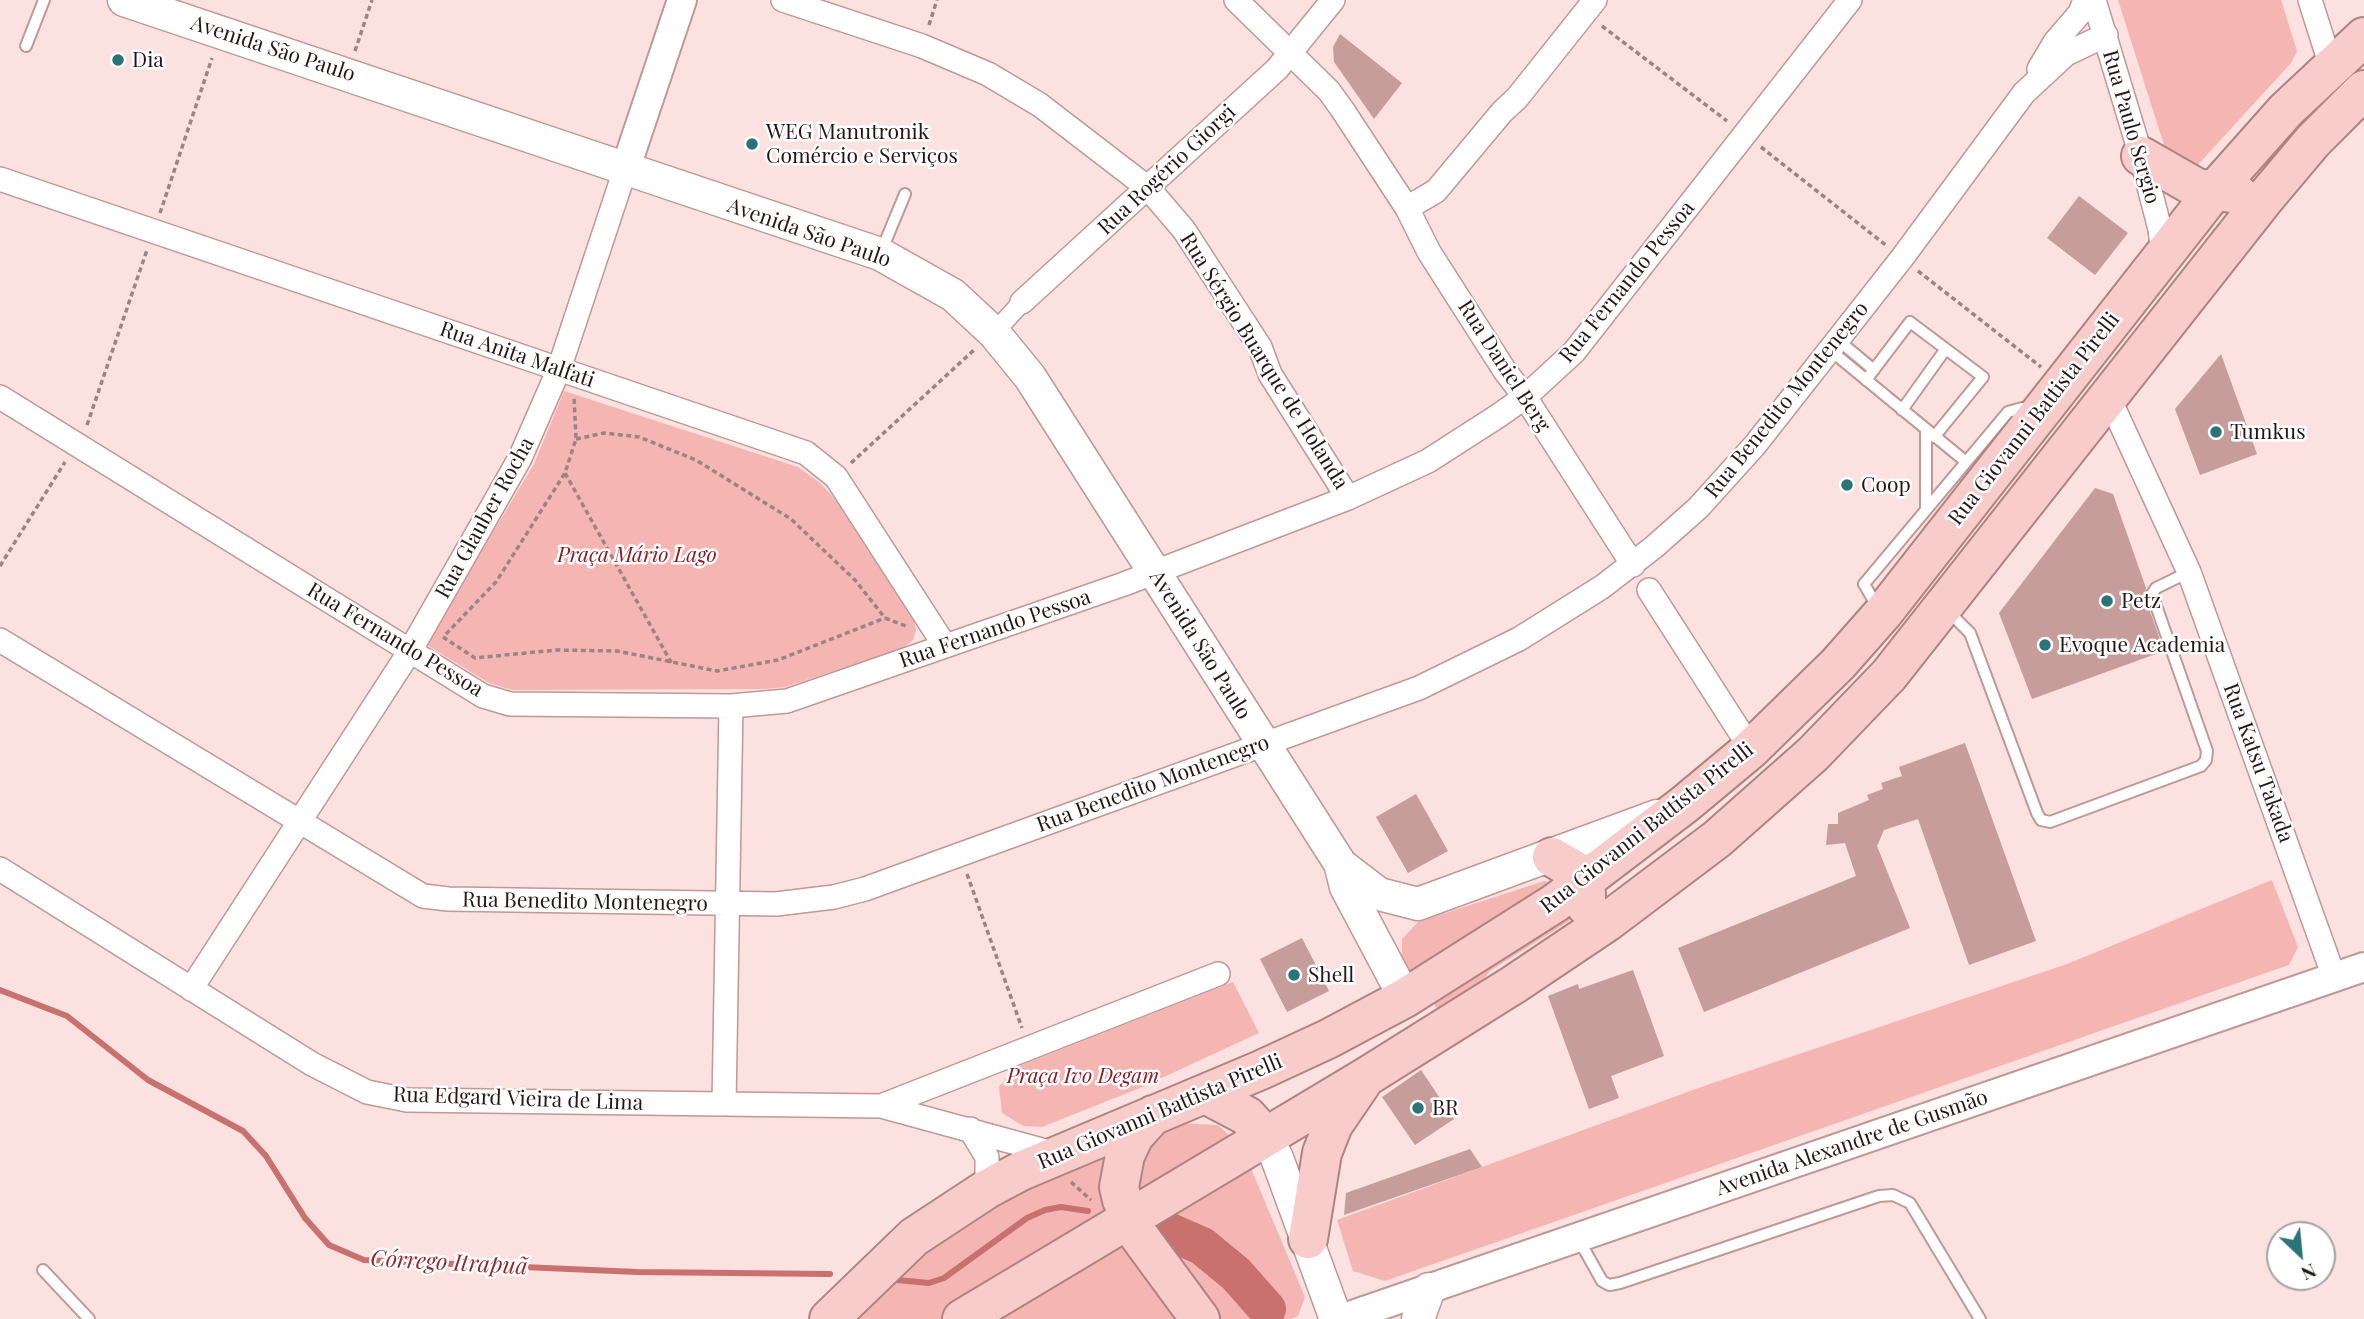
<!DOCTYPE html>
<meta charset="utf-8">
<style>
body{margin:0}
#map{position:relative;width:2364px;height:1319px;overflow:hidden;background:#fbe1df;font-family:"Playfair Display",serif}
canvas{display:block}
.north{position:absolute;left:2266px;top:1221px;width:70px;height:70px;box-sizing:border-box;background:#fff;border:2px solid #a8a2a1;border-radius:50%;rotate:154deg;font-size:19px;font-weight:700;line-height:28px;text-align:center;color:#251615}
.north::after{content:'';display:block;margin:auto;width:24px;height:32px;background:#2a7479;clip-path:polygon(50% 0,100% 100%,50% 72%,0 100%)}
</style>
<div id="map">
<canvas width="2364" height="1319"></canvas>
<div class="north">N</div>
</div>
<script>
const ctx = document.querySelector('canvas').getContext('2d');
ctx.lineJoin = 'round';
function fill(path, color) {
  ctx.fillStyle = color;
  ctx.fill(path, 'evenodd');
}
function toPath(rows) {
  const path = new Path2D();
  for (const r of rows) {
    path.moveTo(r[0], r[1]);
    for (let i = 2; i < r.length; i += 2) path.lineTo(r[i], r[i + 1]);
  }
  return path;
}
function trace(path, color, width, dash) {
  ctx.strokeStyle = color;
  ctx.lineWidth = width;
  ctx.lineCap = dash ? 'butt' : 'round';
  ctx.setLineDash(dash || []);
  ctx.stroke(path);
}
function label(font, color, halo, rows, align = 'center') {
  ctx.font = font + ' "Playfair Display",serif';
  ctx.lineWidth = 5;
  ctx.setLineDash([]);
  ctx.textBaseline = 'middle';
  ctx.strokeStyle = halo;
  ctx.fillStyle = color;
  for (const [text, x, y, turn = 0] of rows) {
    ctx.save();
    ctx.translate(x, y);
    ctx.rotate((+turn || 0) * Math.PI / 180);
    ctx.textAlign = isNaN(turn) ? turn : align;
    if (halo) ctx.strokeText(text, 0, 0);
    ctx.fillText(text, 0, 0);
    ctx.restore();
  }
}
fill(toPath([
 [2118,0,2281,0,2297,51,2291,63,2195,168,2175,159,2164,145],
 [564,391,798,467,820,483,836,500,913,616,916,630,913,640,903,648,785,687,766,689,512,690,489,683,425,644,534,464],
 [2272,880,2298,947,2289,965,1385,1281,1353,1271,1337,1220,1701,1087,2067,964],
 [1544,881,1552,883,1411,974,1402,963,1402,939,1418,922],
 [1569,916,1571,920,1490,971,1473,993,1440,1009,1435,1007,1435,998],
 [1233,982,1259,1033,1140,1088,1042,1127,1023,1126,1002,1113,999,1087,1014,1068],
 [1156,1122,1218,1125,1242,1147,1305,1297,1298,1316,1291,1319,843,1319,946,1227]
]), '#f5b6b3');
trace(toPath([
 [0,990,67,1016,148,1080,243,1131,266,1156,305,1218,329,1245,364,1260,637,1272,830,1274],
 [897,1280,929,1283,944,1278,1027,1218,1045,1210,1061,1207,1088,1211]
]), '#c9716f', 6);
trace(toPath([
 [1163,1229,1202,1246,1236,1274,1267,1309]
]), '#c9716f', 38);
fill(toPath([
 [1340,34,1402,83,1374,119,1334,62,1333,47],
 [2079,196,2128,233,2095,275,2047,238],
 [2221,354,2257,454,2200,475,2175,409],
 [2095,488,2113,494,2146,588,2145,597,2164,651,2032,699,1999,613],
 [1965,743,2036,941,1969,965,1918,819,1884,830,1877,846,1910,928,1704,1012,1678,948,1856,876,1845,843,1826,845,1828,824,1838,824,1838,813,1869,800,1867,795,1883,789,1881,783,1902,776,1899,767],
 [1416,794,1448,851,1408,873,1376,817],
 [1302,938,1329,991,1287,1012,1260,959],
 [1633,970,1664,1056,1611,1076,1619,1098,1589,1109,1548,996,1578,984,1579,989],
 [1421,1070,1454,1119,1415,1145,1382,1097],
 [1470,1149,1482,1167,1344,1215,1346,1193]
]), '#c69d9b');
const service = toPath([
 [26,46,44,0],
 [881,252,905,194],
 [1838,340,1874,370],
 [1830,350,1965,461],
 [1866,380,1910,322,1983,377,1934,437],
 [1902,410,1945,350],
 [1926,430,1926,510],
 [1878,608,1864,584,2008,412,2022,408,2031,413],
 [1947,610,1970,633,2037,813,2041,820,2050,822,2201,766,2206,760,2207,751,2152,594,2156,588,2189,572],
 [1579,1240,1602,1281,1609,1285,1620,1283,1879,1196,1893,1195,1910,1203,1980,1319],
 [43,1270,89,1319]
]);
const pedestrian = toPath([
 [994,333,1022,302]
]);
const minor = toPath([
 [783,0,922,46,988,74,1040,105,1148,188,1184,230,1260,347,1270,374,1348,498],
 [1236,0,1329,91,1342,109,1407,208,1429,252,1505,371,1525,397,1633,565],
 [2094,0,2141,156,2160,229,2163,255],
 [2310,0,2331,66],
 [2039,69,2055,42,2080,13,2085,0],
 [0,179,806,453,836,477,945,646],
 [1407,208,1436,191,1502,112,1517,98,1595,0],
 [1022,302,1277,69,1333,0],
 [0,397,483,696,510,704,731,706,787,701,1124,584,1348,498,1428,461,1498,416,1525,397,1574,352,1850,0],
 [2109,398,2189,572,2334,977],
 [1649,590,1751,749],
 [0,640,423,896,448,899,776,904,834,897,865,889,1419,688,1519,639,1602,587,1654,547,1698,508,1755,445,1902,258,2024,93,2066,54,2106,35],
 [0,869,312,1064,367,1092,407,1100,881,1106,1060,1155],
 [191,989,410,651,520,458,559,369,625,170],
 [724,1104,731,706],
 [881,1106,1218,974],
 [970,1129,987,1157,987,1189]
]);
const tertiary = toPath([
 [625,170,682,0],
 [1341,1319,2364,967]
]);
const secondary = toPath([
 [124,0,880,254,953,295,994,333,1030,377,1341,865,1379,894,1418,904,1657,816],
 [1341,867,1346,887,1405,998],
 [1266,1137,1277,1158,1336,1319],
 [1418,1319,1429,1289]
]);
const trunk = toPath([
 [2141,156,2197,188,2238,194],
 [1552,857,1576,871,1586,893,1586,906],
 [1205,1094,1247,1116,1266,1137],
 [1153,1115,1134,1136,1125,1155,1119,1187,1122,1200,1139,1236,1200,1319],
 [1308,1239,1322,1153,1333,1125,1361,1084],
 [829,1319,914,1237,987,1189,1021,1171,1261,1070,1328,1039,1405,998,1555,903,1685,804,1751,749,1838,664,1883,613,2214,191,2286,110,2364,37],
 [962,1319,1366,1077,1513,985,1607,922,1717,839,1813,754,1889,675,2265,198,2313,141,2364,90]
]);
trace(service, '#c09895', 14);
trace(pedestrian, '#c09895', 21);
trace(minor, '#c09895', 26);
trace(tertiary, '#c09895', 32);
trace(secondary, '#c09895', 35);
trace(trunk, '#ad8482', 42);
trace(toPath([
 [929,25,937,0],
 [1602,26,1727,121],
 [355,51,372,0],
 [1761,147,1887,246],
 [160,213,212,58],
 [1918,271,2041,367],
 [87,425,147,250],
 [576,439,604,433,639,437,696,460,791,519,855,580,885,618,906,626],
 [851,463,974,350],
 [565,473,672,664],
 [0,566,65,462],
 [446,634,496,582,565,473,576,439,574,396],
 [443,637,475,658,556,650,617,651,717,671,778,660,885,618],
 [967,874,1022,1028],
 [1071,1182,1091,1200]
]), '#9a8583', 3.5, [5, 3.5]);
trace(service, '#fff', 10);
trace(pedestrian, '#fff', 18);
trace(minor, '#fff', 23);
trace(tertiary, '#fff', 28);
trace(secondary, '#fff', 32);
trace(trunk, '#f8ccca', 38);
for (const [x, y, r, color] of [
 [118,60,7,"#2a7479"],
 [752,144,7,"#2a7479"],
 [2216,432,7,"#2a7479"],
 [1847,485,7,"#2a7479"],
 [2107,601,7,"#2a7479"],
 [2045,645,7,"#2a7479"],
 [1294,975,7,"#2a7479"],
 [1418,1108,7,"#2a7479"]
]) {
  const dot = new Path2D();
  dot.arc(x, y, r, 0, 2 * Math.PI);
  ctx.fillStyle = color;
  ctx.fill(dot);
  trace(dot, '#fff', 2.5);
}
label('21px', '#251615', '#fff', [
 ["Avenida São Paulo",273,49,18],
 ["Rua Paulo Sergio",2131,127,74],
 ["Rua Rogério Giorgi",1167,170,-43],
 ["Avenida São Paulo",809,233,19],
 ["Rua Fernando Pessoa",1627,282,-51],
 ["Rua Anita Malfati",517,355,19],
 ["Rua Sérgio Buarque de Holanda",1264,361,58],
 ["Rua Daniel Berg",1504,366,57],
 ["Rua Benedito Montenegro",1787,400,-51],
 ["Rua Giovanni Battista Pirelli",2034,419,-52],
 ["Rua Glauber Rocha",485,518,-61],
 ["Rua Fernando Pessoa",995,629,-19],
 ["Rua Fernando Pessoa",395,640,31],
 ["Avenida São Paulo",1200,645,58],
 ["Rua Katsu Takada",2258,763,70],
 ["Rua Benedito Montenegro",1153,784,-20],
 ["Rua Giovanni Battista Pirelli",1647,828,-38],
 ["Rua Benedito Montenegro",585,902,1],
 ["Rua Edgard Vieira de Lima",518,1099,2],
 ["Rua Giovanni Battista Pirelli",1160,1112,-23],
 ["Avenida Alexandre de Gusmão",1852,1143,-19]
]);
label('21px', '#251615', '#fff', [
 ["Dia",132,60],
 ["WEG Manutronik",766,132],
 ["Comércio e Serviços",766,156],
 ["Tumkus",2230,432],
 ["Coop",1861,485],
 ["Petz",2121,601],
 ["Evoque Academia",2059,645],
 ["Shell",1308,975],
 ["BR",1432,1108]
], 'left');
label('italic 21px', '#891e26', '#fff', [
 ["Praça Mário Lago",637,555],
 ["Praça Ivo Degam",1083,1076]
]);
label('italic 23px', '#92282e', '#fff', [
 ["Córrego Itrapuã",449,1263,3]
]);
</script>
